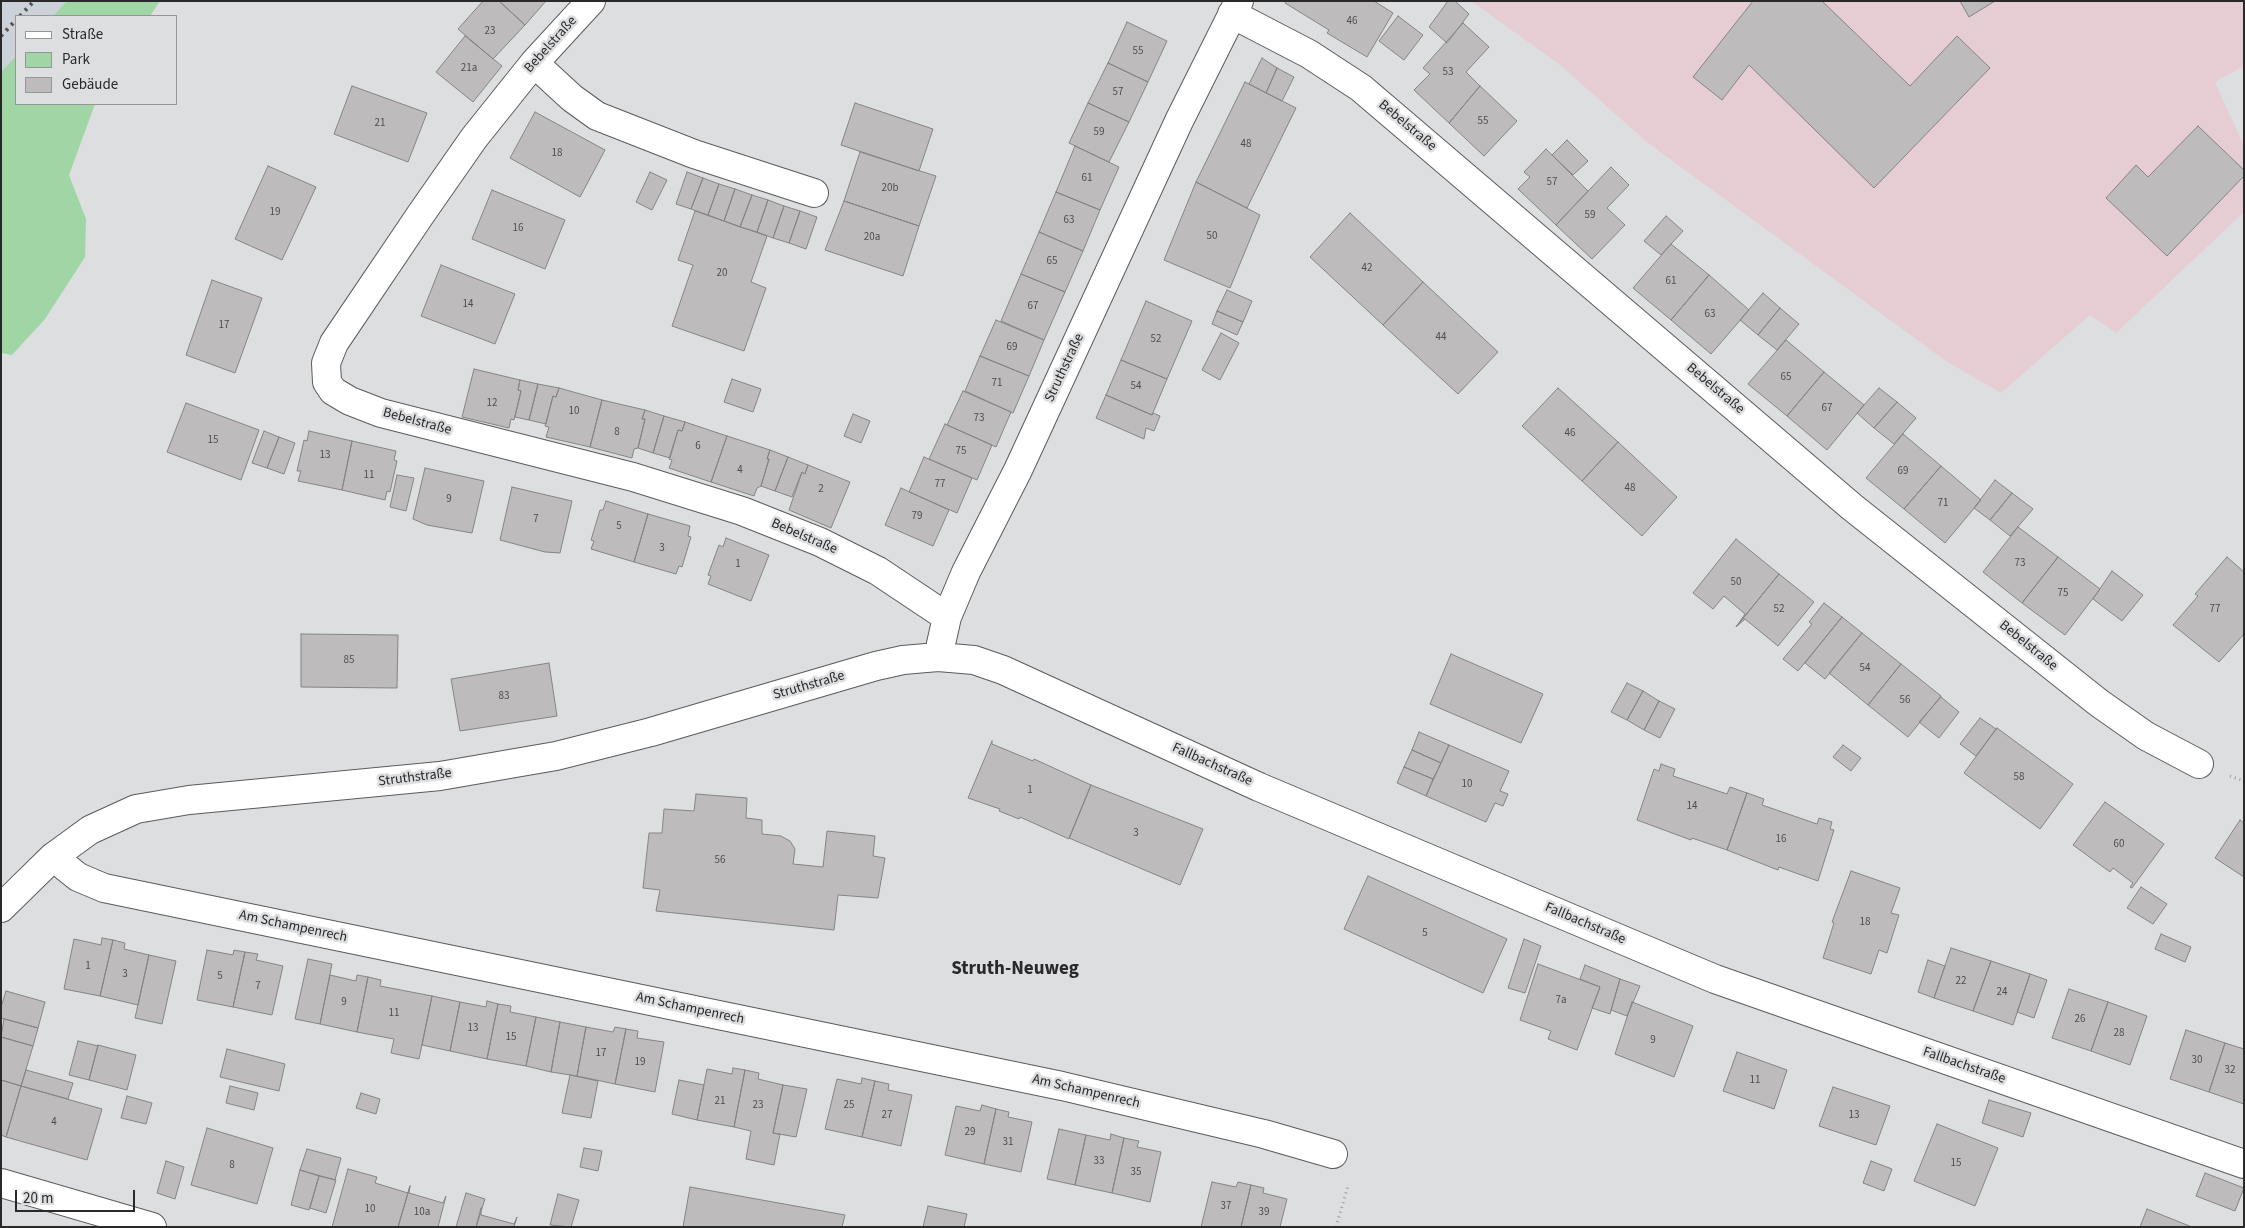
<!DOCTYPE html>
<meta charset="utf-8">
<style>
body{margin:0}
#map{position:relative;width:2245px;height:1228px;overflow:hidden;background:#dddee0;font-family:"Source Sans 3",sans-serif}
canvas{display:block}
.frame{position:absolute;inset:0;border:2px solid #29292a;pointer-events:none}
.legend{position:absolute;left:15px;top:15px;width:162px;height:90px;box-sizing:border-box;background:#dddee0;border:1px solid #959697;margin:0;padding:6px 9px;list-style:none;font-size:15px;color:#29292a}
.legend li{display:flex;align-items:center;gap:10px;height:25px}
.legend b{width:25px;border:1px solid #959697}
.scale{position:absolute;left:15px;top:1190px;width:120px;height:22px;box-sizing:border-box;border:2px solid #29292a;border-top:0;padding-left:6px;font-size:15px;line-height:18px;white-space:nowrap;color:#29292a;-webkit-text-stroke:4px #dddee0;paint-order:stroke}
</style>
<div id="map">
<canvas width="2245" height="1228"></canvas>
<div class="frame"></div>
<ul class="legend">
<li><b style="height:6px;background:#fff"></b>Straße</li>
<li><b style="height:14px;background:#a0d5a5"></b>Park</li>
<li><b style="height:14px;background:#bdbbbc"></b>Gebäude</li>
</ul>
<div class="scale">20 m</div>
</div>
<script>
const ctx = document.querySelector('canvas').getContext('2d');
ctx.lineJoin = 'round';
function fill(path, color) {
  ctx.fillStyle = color;
  ctx.fill(path, 'evenodd');
}
function toPath(rows) {
  const path = new Path2D();
  for (const r of rows) {
    path.moveTo(r[0], r[1]);
    for (let i = 2; i < r.length; i += 2) path.lineTo(r[i], r[i + 1]);
  }
  return path;
}
function trace(path, color, width, dash) {
  ctx.strokeStyle = color;
  ctx.lineWidth = width;
  ctx.lineCap = dash ? 'butt' : 'round';
  ctx.setLineDash(dash || []);
  ctx.stroke(path);
}
function label(font, color, halo, rows, align = 'center') {
  ctx.font = font + ' "Source Sans 3",sans-serif';
  ctx.lineWidth = 5;
  ctx.setLineDash([]);
  ctx.textBaseline = 'middle';
  ctx.strokeStyle = halo;
  ctx.fillStyle = color;
  for (const [text, x, y, turn = 0] of rows) {
    ctx.save();
    ctx.translate(x, y);
    ctx.rotate((+turn || 0) * Math.PI / 180);
    ctx.textAlign = isNaN(turn) ? turn : align;
    if (halo) ctx.strokeText(text, 0, 0);
    ctx.fillText(text, 0, 0);
    ctx.restore();
  }
}
fill(toPath([
 [1471,1,2244,1,2244,66,2215,82,2244,146,2244,212,2116,333,2090,315,2001,393,1946,361,1648,143,1559,64]
]), '#e6cdd3');
fill(toPath([
 [1,1,67,1,53,16,16,16,16,56,1,72]
]), '#ccd2d9');
fill(toPath([
 [67,1,160,1,150,16,53,16],
 [16,56,16,104,95,104,69,175,86,219,85,257,45,319,12,355,1,353,1,72]
]), '#a0d5a5');
const building = toPath([
 [483,1,499,1,525,25,493,59,458,29,483,1],
 [499,1,546,1,525,25,499,1],
 [1286,1,1374,1,1393,13,1367,57,1327,33,1329,30,1285,3,1286,1],
 [1448,1,1455,1,1469,14,1447,43,1429,27,1448,1],
 [1753,1,1822,1,1910,86,1957,36,1990,68,1874,188,1749,65,1722,100,1693,77,1753,1],
 [1960,1,1995,1,1969,17,1960,1],
 [1398,16,1423,35,1404,60,1379,41,1398,16],
 [1127,22,1167,41,1148,82,1108,63,1127,22],
 [1463,23,1489,47,1466,72,1480,86,1449,123,1414,90,1430,74,1423,68,1463,23],
 [465,36,502,66,473,102,436,72,465,36],
 [1262,58,1277,68,1266,93,1249,84,1262,58],
 [1108,63,1148,82,1129,122,1088,103,1108,63],
 [1277,68,1294,77,1282,101,1266,93,1277,68],
 [1245,82,1296,108,1247,208,1196,182,1245,82],
 [352,86,427,113,408,162,334,134,352,86],
 [1480,86,1517,121,1484,156,1449,123,1480,86],
 [855,103,933,129,919,171,841,145,855,103],
 [1088,103,1129,122,1109,162,1069,143,1088,103],
 [535,112,605,150,580,197,510,158,535,112],
 [2198,126,2244,170,2244,176,2167,256,2106,198,2136,165,2148,177,2198,126],
 [1567,140,1588,161,1573,175,1552,155,1567,140],
 [1075,146,1119,167,1100,210,1056,192,1075,146],
 [1546,149,1588,191,1556,225,1518,189,1530,177,1524,172,1546,149],
 [860,152,936,176,919,226,844,201,860,152],
 [268,166,316,187,282,260,235,239,268,166],
 [1611,167,1629,185,1607,208,1625,225,1592,259,1556,225,1611,167],
 [650,172,667,180,652,210,636,202,650,172],
 [687,172,703,178,691,209,676,204,687,172],
 [703,178,719,184,708,215,691,209,703,178],
 [1196,182,1260,215,1230,288,1164,260,1196,182],
 [719,184,735,189,724,221,708,215,719,184],
 [735,189,752,195,740,227,724,221,735,189],
 [492,190,565,220,545,269,472,239,492,190],
 [1056,192,1100,210,1083,251,1039,232,1056,192],
 [752,195,768,200,757,232,740,227,752,195],
 [768,200,784,206,773,238,757,232,768,200],
 [844,201,919,226,903,276,825,250,844,201],
 [784,206,800,211,789,243,773,238,784,206],
 [695,211,767,236,751,282,766,288,744,351,672,326,693,265,678,260,695,211],
 [800,211,817,217,806,249,789,243,800,211],
 [1350,213,1423,282,1383,325,1310,257,1350,213],
 [1666,216,1683,231,1661,255,1644,241,1666,216],
 [1039,232,1083,251,1065,292,1021,274,1039,232],
 [1671,244,1709,275,1671,320,1633,288,1671,244],
 [441,265,515,294,495,344,421,316,441,265],
 [1021,274,1065,292,1044,340,1001,321,1021,274],
 [1709,275,1749,310,1711,354,1671,320,1709,275],
 [212,280,262,298,235,373,186,355,212,280],
 [1423,282,1498,352,1458,394,1383,325,1423,282],
 [1227,290,1252,301,1243,322,1217,311,1227,290],
 [1763,293,1780,308,1758,335,1740,320,1763,293],
 [1146,301,1192,321,1167,379,1121,360,1146,301],
 [1780,308,1799,324,1777,350,1758,335,1780,308],
 [1217,311,1243,322,1237,335,1212,324,1217,311],
 [996,320,1044,340,1029,376,980,356,996,320],
 [1221,333,1239,343,1220,380,1202,370,1221,333],
 [1786,340,1824,372,1787,416,1748,384,1786,340],
 [980,356,1029,376,1013,413,965,391,980,356],
 [1121,360,1167,379,1152,415,1106,395,1121,360],
 [474,369,520,380,518,390,521,391,514,420,511,419,509,428,462,417,474,369],
 [1824,372,1864,405,1827,450,1787,416,1824,372],
 [732,379,761,389,753,412,724,402,732,379],
 [520,380,538,384,529,420,515,417,521,391,518,390,520,380],
 [538,384,559,388,556,397,553,396,546,424,529,420,538,384],
 [559,388,602,400,590,447,546,437,549,427,545,426,553,396,556,397,559,388],
 [1558,388,1618,442,1582,481,1522,426,1558,388],
 [1879,388,1897,402,1874,428,1857,413,1879,388],
 [963,391,1011,412,996,447,947,425,963,391],
 [1106,395,1152,415,1153,413,1160,416,1154,431,1146,428,1144,439,1096,418,1106,395],
 [602,400,645,410,642,419,645,419,638,448,634,449,632,458,590,447,602,400],
 [1897,402,1916,418,1894,444,1874,428,1897,402],
 [186,403,259,430,241,480,167,452,186,403],
 [645,410,664,416,653,453,638,448,645,419,642,419,645,410],
 [853,414,870,421,861,443,844,436,853,414],
 [664,416,685,422,682,431,678,430,670,458,653,453,664,416],
 [685,422,727,436,711,482,669,468,672,460,669,459,678,430,682,431,685,422],
 [945,424,992,445,977,480,929,459,945,424],
 [264,431,279,437,267,468,252,463,264,431],
 [309,431,352,441,342,490,298,481,301,471,297,471,304,440,307,441,309,431],
 [1903,434,1941,466,1904,509,1866,478,1903,434],
 [727,436,770,450,767,459,769,459,761,486,757,488,754,496,711,482,727,436],
 [279,437,295,443,284,474,267,468,279,437],
 [352,441,396,451,394,460,397,461,390,492,387,491,385,500,342,490,352,441],
 [1618,442,1677,497,1642,536,1582,481,1618,442],
 [770,450,788,457,775,491,761,486,769,459,767,459,770,450],
 [788,457,808,465,805,474,802,472,792,497,775,491,788,457],
 [924,457,972,478,957,513,909,492,924,457],
 [808,465,850,482,831,528,789,510,802,472,805,474,808,465],
 [1941,466,1981,500,1945,543,1904,509,1941,466],
 [425,468,484,481,472,533,427,525,413,519,425,468],
 [397,475,414,478,406,511,390,507,397,475],
 [1995,480,2012,493,1990,520,1974,508,1995,480],
 [512,487,572,501,560,553,545,552,500,540,512,487],
 [901,488,949,510,933,546,885,525,901,488],
 [2012,493,2033,509,2010,536,1990,520,2012,493],
 [606,501,648,514,634,562,591,549,594,541,591,540,600,510,603,510,606,501],
 [648,514,690,526,688,536,691,537,682,567,679,566,676,574,634,562,648,514],
 [2018,527,2058,557,2022,603,1983,572,2018,527],
 [726,538,769,555,751,601,708,584,711,576,708,575,719,545,723,547,726,538],
 [1736,539,1779,574,1736,627,1745,614,1724,596,1713,609,1693,593,1736,539],
 [2058,557,2100,589,2065,635,2022,603,2058,557],
 [2227,557,2244,572,2244,634,2219,662,2173,625,2198,596,2195,594,2227,557],
 [2112,571,2143,595,2122,621,2093,599,2112,571],
 [1779,574,1814,602,1778,646,1745,619,1736,627,1779,574],
 [1824,603,1842,617,1798,671,1783,659,1812,624,1809,622,1824,603],
 [1842,617,1862,633,1825,679,1805,663,1842,617],
 [1862,633,1901,664,1868,705,1829,673,1862,633],
 [301,634,398,635,397,688,301,687,301,634],
 [1451,654,1543,694,1521,743,1430,704,1451,654],
 [549,663,557,716,460,731,451,679,549,663],
 [1901,664,1941,696,1908,737,1868,705,1901,664],
 [1627,683,1643,691,1627,720,1611,712,1627,683],
 [1643,691,1659,701,1644,730,1627,720,1643,691],
 [1941,697,1959,712,1939,738,1919,722,1941,697],
 [1659,701,1675,709,1660,738,1644,730,1659,701],
 [1980,718,1996,729,1976,756,1960,744,1980,718],
 [1997,728,2073,784,2040,829,1964,773,1997,728],
 [1419,732,1449,745,1441,763,1412,750,1419,732],
 [992,741,992,744,1033,761,1034,759,1091,785,1069,839,1020,817,1019,819,999,811,1000,809,968,798,992,741],
 [1449,745,1509,771,1500,791,1508,794,1503,806,1495,803,1486,822,1426,796,1449,745],
 [1843,745,1861,758,1851,771,1833,757,1843,745],
 [1412,750,1441,763,1433,779,1404,767,1412,750],
 [1661,764,1675,769,1673,776,1727,794,1730,787,1747,793,1727,850,1692,838,1691,840,1637,820,1654,769,1659,771,1661,764],
 [1404,767,1433,779,1426,796,1397,783,1404,767],
 [1091,785,1203,829,1180,885,1069,838,1091,785],
 [1747,793,1764,799,1762,805,1817,824,1819,818,1832,822,1830,829,1834,830,1818,881,1779,867,1778,870,1727,850,1747,793],
 [696,794,747,798,746,818,762,820,762,834,781,836,790,841,795,849,793,864,823,867,827,831,875,836,873,856,885,858,878,898,838,895,834,930,656,911,660,890,643,888,649,833,662,833,664,809,694,811,696,794],
 [2105,802,2164,844,2132,888,2130,887,2133,883,2113,868,2110,872,2073,845,2105,802],
 [2240,820,2244,823,2244,877,2215,858,2240,820],
 [1851,871,1900,888,1891,913,1899,915,1887,953,1879,950,1871,974,1823,958,1834,923,1832,922,1851,871],
 [1368,876,1507,939,1483,993,1344,929,1368,876],
 [2141,887,2167,904,2153,924,2127,908,2141,887],
 [2161,934,2191,947,2185,962,2155,949,2161,934],
 [102,938,113,940,100,996,64,989,74,939,101,945,102,938],
 [1524,939,1541,946,1525,993,1508,988,1524,939],
 [113,940,125,943,124,949,149,955,138,1005,100,996,113,940],
 [1951,948,1991,961,1973,1011,1934,998,1951,948],
 [207,950,233,955,234,950,245,952,233,1007,197,1000,207,950],
 [245,952,258,954,256,960,283,966,272,1015,233,1007,245,952],
 [149,955,176,961,162,1024,135,1018,149,955],
 [308,959,332,964,320,1024,295,1019,308,959],
 [1928,960,1945,966,1934,998,1918,992,1928,960],
 [1991,961,2030,974,2013,1025,1973,1011,1991,961],
 [1538,964,1600,987,1577,1050,1548,1039,1551,1031,1520,1020,1538,964],
 [1585,965,1620,979,1610,1014,1592,1008,1600,987,1580,979,1585,965],
 [2030,974,2047,980,2034,1018,2017,1012,2030,974],
 [330,975,356,981,357,975,368,977,357,1032,320,1024,330,975],
 [368,977,381,980,380,986,432,996,419,1059,391,1053,394,1039,357,1032,368,977],
 [1620,979,1640,986,1627,1016,1611,1010,1620,979],
 [2069,989,2108,1002,2091,1051,2052,1038,2069,989],
 [6,991,45,1002,38,1028,1,1018,1,1007,6,991],
 [432,996,460,1002,450,1051,422,1045,432,996],
 [487,1001,498,1004,487,1059,450,1051,460,1002,486,1007,487,1001],
 [1632,1002,1693,1026,1674,1077,1615,1054,1632,1002],
 [2108,1002,2147,1016,2130,1065,2091,1051,2108,1002],
 [498,1004,511,1006,510,1012,536,1017,526,1066,487,1059,498,1004],
 [536,1017,560,1022,551,1072,526,1066,536,1017],
 [4,1019,38,1028,33,1046,1,1037,4,1019],
 [560,1022,586,1027,577,1076,551,1072,560,1022],
 [586,1027,613,1032,615,1027,626,1029,615,1084,577,1076,586,1027],
 [626,1029,638,1031,637,1038,664,1042,655,1092,615,1084,626,1029],
 [2186,1030,2225,1043,2209,1092,2170,1079,2186,1030],
 [1,1037,33,1046,21,1086,1,1080,1,1037],
 [78,1041,98,1046,89,1080,69,1075,78,1041],
 [2225,1043,2244,1049,2244,1104,2209,1092,2225,1043],
 [98,1045,136,1055,127,1090,89,1080,98,1045],
 [227,1049,285,1064,279,1091,220,1077,227,1049],
 [1737,1052,1787,1070,1774,1109,1723,1091,1737,1052],
 [733,1068,745,1070,734,1127,697,1120,707,1069,732,1074,733,1068],
 [26,1070,73,1083,68,1099,21,1086,26,1070],
 [745,1070,759,1073,758,1079,783,1085,773,1133,780,1134,774,1165,746,1159,751,1131,734,1127,745,1070],
 [570,1075,598,1081,591,1118,562,1113,570,1075],
 [862,1078,875,1081,862,1137,825,1129,837,1079,861,1084,862,1078],
 [1,1080,21,1086,6,1137,1,1135,1,1080],
 [679,1080,704,1085,697,1120,672,1114,679,1080],
 [875,1081,889,1084,888,1090,912,1095,901,1146,862,1137,875,1081],
 [783,1085,807,1089,796,1137,773,1133,783,1085],
 [21,1086,102,1109,87,1160,6,1137,21,1086],
 [230,1086,258,1093,254,1110,226,1103,230,1086],
 [1833,1087,1890,1106,1876,1145,1819,1126,1833,1087],
 [361,1093,380,1099,376,1114,356,1108,361,1093],
 [127,1096,152,1103,146,1124,121,1118,127,1096],
 [1989,1100,2031,1113,2023,1137,1982,1123,1989,1100],
 [982,1105,996,1109,984,1164,945,1155,956,1106,980,1111,982,1105],
 [996,1109,1009,1112,1008,1117,1032,1122,1021,1172,984,1164,996,1109],
 [1937,1124,1998,1148,1975,1206,1914,1181,1937,1124],
 [207,1128,273,1148,257,1204,191,1185,207,1128],
 [1059,1129,1086,1135,1075,1185,1047,1179,1059,1129],
 [1111,1134,1124,1138,1112,1193,1075,1185,1086,1135,1110,1140,1111,1134],
 [1124,1138,1139,1141,1137,1147,1161,1152,1150,1202,1112,1193,1124,1138],
 [584,1148,602,1151,598,1171,580,1167,584,1148],
 [307,1149,341,1158,335,1180,300,1170,307,1149],
 [166,1161,184,1167,175,1199,157,1193,166,1161],
 [1871,1161,1892,1169,1884,1191,1863,1183,1871,1161],
 [348,1169,377,1177,375,1183,408,1193,410,1186,398,1227,332,1227,348,1169],
 [300,1170,319,1176,309,1210,291,1205,300,1170],
 [2205,1173,2244,1188,2235,1211,2196,1196,2205,1173],
 [319,1176,336,1180,326,1213,310,1208,319,1176],
 [1212,1182,1236,1187,1238,1182,1251,1185,1241,1227,1201,1227,1212,1182],
 [1251,1185,1264,1188,1263,1193,1287,1199,1280,1227,1241,1227,1251,1185],
 [410,1186,409,1193,443,1203,446,1196,438,1227,398,1227,410,1186],
 [690,1187,845,1215,842,1227,683,1227,690,1187],
 [466,1193,485,1199,476,1227,456,1227,466,1193],
 [558,1194,579,1200,571,1227,550,1225,558,1194],
 [928,1206,967,1214,964,1227,923,1227,928,1206],
 [481,1208,481,1215,514,1224,517,1217,514,1227,476,1227,481,1208],
 [2147,1209,2192,1227,2140,1227,2147,1209]
]);
fill(building, '#bdbbbc');
trace(building, '#858485', 1);
const minor = toPath([
 [591,1,534,63,474,138,421,214,334,343,326,363,327,382,333,391,350,401,381,413,633,477,742,511,820,542,878,571,947,617],
 [1232,14,1309,54,1361,88,1852,507,2099,703,2146,736,2199,764],
 [534,63,572,98,597,116,694,154,814,193],
 [938,657,947,617,966,572,1018,470,1179,121,1239,1],
 [53,857,78,877,104,888,1062,1086,1264,1134,1333,1154],
 [1,908,53,857,90,830,136,809,189,800,440,776,556,756,651,732,876,666,903,660,938,657,974,660,1003,670,1259,787,1715,979,2244,1164],
 [1,1183,152,1227]
]);
trace(minor, '#5a5b5c', 30);
trace(toPath([
 [2230,776,2244,781],
 [1336,1227,1348,1186]
]), '#9b9b9d', 3, [1, 4]);
trace(minor, '#fff', 28);
trace(toPath([
 [20,16,34,1],
 [1,36,16,20]
]), '#545455', 4, [2.5, 5]);
label('11px', '#4e4e4e', null, [
 ["46",1352,22],
 ["23",490,32],
 ["55",1138,52],
 ["21a",469,69],
 ["53",1448,73],
 ["57",1118,93],
 ["55",1483,122],
 ["21",380,124],
 ["59",1099,133],
 ["48",1246,145],
 ["18",557,154],
 ["61",1087,179],
 ["57",1552,183],
 ["20b",890,189],
 ["19",275,213],
 ["59",1590,216],
 ["63",1069,221],
 ["16",518,229],
 ["50",1212,237],
 ["20a",872,238],
 ["65",1052,262],
 ["42",1367,269],
 ["20",722,274],
 ["61",1671,282],
 ["14",468,305],
 ["67",1033,307],
 ["63",1710,315],
 ["17",224,326],
 ["44",1441,338],
 ["52",1156,340],
 ["69",1012,348],
 ["65",1786,378],
 ["71",997,384],
 ["54",1136,387],
 ["12",492,404],
 ["67",1827,409],
 ["10",574,412],
 ["73",979,419],
 ["8",617,433],
 ["46",1570,434],
 ["15",213,441],
 ["6",698,447],
 ["75",961,452],
 ["13",325,456],
 ["4",740,471],
 ["69",1903,472],
 ["11",369,476],
 ["77",940,485],
 ["48",1630,489],
 ["2",821,490],
 ["9",449,500],
 ["71",1943,504],
 ["79",917,517],
 ["7",536,520],
 ["5",619,527],
 ["3",662,549],
 ["73",2020,564],
 ["1",738,565],
 ["50",1736,583],
 ["75",2063,594],
 ["52",1779,610],
 ["77",2215,610],
 ["85",349,661],
 ["54",1865,669],
 ["83",504,697],
 ["56",1905,701],
 ["58",2019,778],
 ["10",1467,785],
 ["1",1030,791],
 ["14",1692,807],
 ["3",1136,834],
 ["16",1781,840],
 ["60",2119,845],
 ["56",720,861],
 ["18",1865,923],
 ["5",1425,934],
 ["1",88,967],
 ["3",125,975],
 ["5",220,977],
 ["22",1961,982],
 ["7",258,987],
 ["24",2002,993],
 ["7a",1561,1001],
 ["9",344,1003],
 ["11",394,1014],
 ["26",2080,1020],
 ["13",473,1029],
 ["28",2119,1034],
 ["15",511,1038],
 ["9",1653,1041],
 ["17",601,1054],
 ["30",2197,1061],
 ["19",640,1063],
 ["32",2230,1071],
 ["11",1755,1081],
 ["21",720,1102],
 ["23",758,1106],
 ["25",849,1106],
 ["27",887,1116],
 ["13",1854,1116],
 ["4",54,1123],
 ["29",970,1133],
 ["31",1008,1143],
 ["33",1099,1162],
 ["15",1956,1164],
 ["8",232,1166],
 ["35",1136,1173],
 ["37",1226,1207],
 ["10",370,1210],
 ["10a",422,1213],
 ["39",1264,1213]
]);
label('14px', '#29292a', '#dddee0', [
 ["Bebelstraße",551,45,-48],
 ["Bebelstraße",1407,126,40],
 ["Struthstraße",1065,368,-65],
 ["Bebelstraße",1715,389,40],
 ["Bebelstraße",417,422,15],
 ["Bebelstraße",804,537,23],
 ["Bebelstraße",2028,646,39],
 ["Struthstraße",809,686,-16],
 ["Fallbachstraße",1212,765,24],
 ["Struthstraße",415,778,-7],
 ["Fallbachstraße",1585,924,23],
 ["Am Schampenrech",293,927,12],
 ["Am Schampenrech",690,1009,12],
 ["Fallbachstraße",1964,1066,19],
 ["Am Schampenrech",1086,1092,13]
]);
label('bold 19px', '#29292a', '#dddee0', [
 ["Struth-Neuweg",1015,970]
]);
</script>
